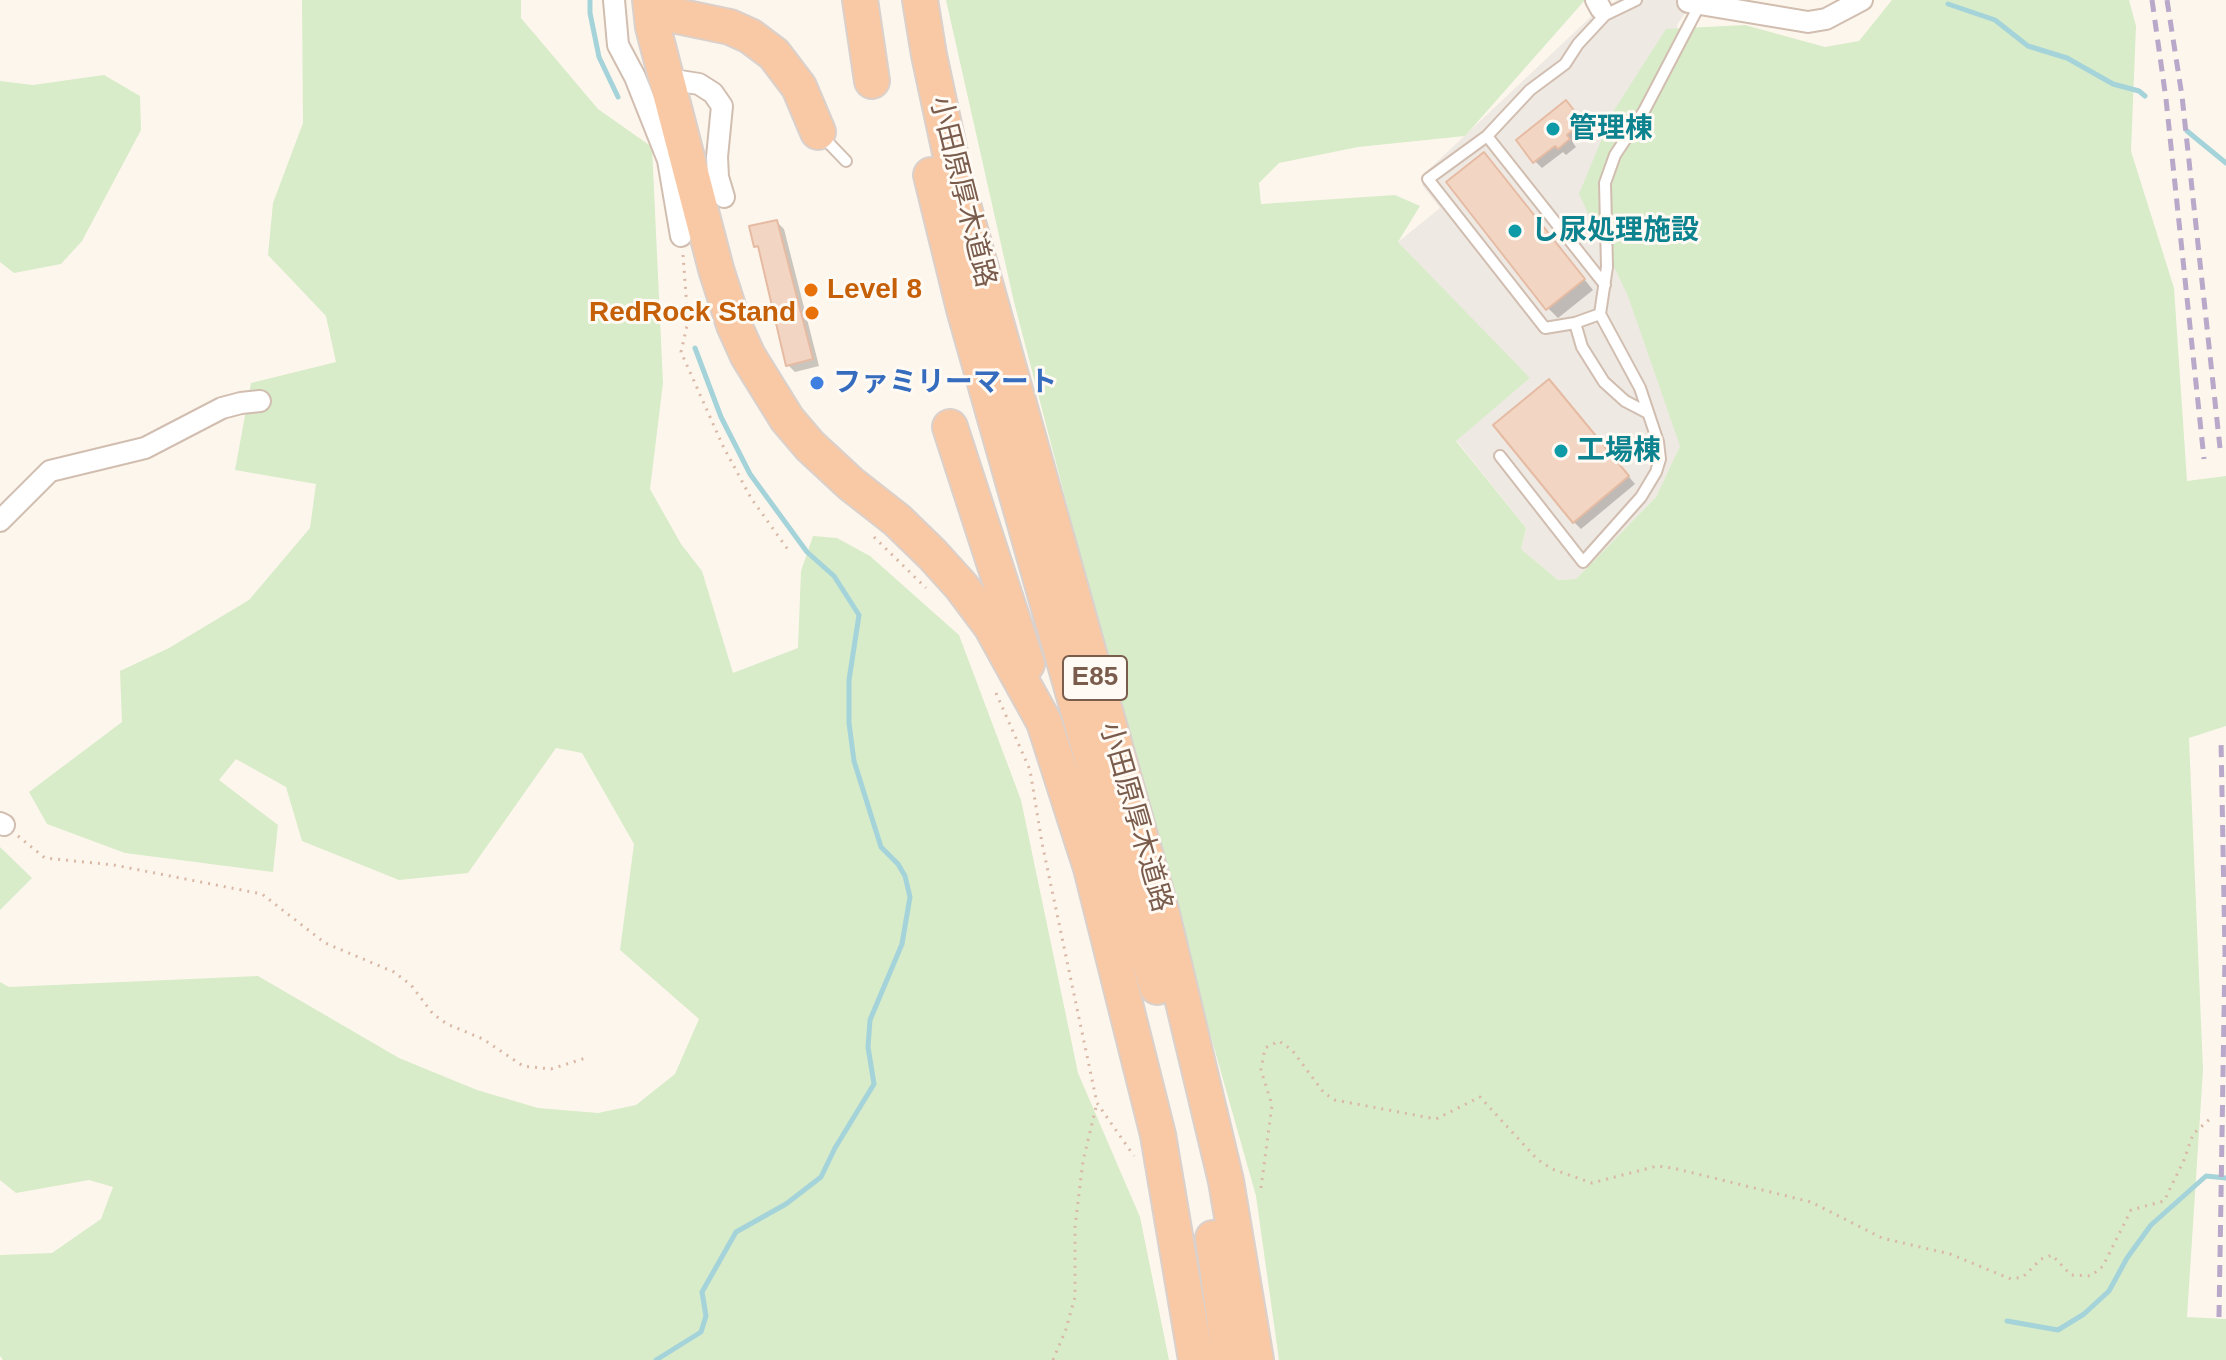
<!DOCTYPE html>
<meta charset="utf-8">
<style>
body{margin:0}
canvas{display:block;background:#fdf6ec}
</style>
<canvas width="2226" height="1360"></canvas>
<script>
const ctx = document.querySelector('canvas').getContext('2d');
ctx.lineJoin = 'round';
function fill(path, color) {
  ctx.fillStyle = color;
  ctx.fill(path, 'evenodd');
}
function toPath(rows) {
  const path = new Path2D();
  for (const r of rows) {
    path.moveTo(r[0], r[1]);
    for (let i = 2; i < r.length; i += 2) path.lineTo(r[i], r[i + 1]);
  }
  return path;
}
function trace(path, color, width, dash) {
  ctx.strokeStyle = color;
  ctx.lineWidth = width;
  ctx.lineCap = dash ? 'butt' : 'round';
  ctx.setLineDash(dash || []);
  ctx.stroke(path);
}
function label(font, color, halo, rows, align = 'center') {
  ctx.font = font + ' Arial,"Noto Sans JP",sans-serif';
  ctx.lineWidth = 6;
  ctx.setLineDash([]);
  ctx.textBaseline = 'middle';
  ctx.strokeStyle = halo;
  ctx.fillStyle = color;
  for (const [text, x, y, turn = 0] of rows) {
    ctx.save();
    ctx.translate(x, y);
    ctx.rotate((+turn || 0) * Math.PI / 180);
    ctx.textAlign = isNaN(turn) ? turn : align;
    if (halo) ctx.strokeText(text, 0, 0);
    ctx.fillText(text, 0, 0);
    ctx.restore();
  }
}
fill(toPath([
 [1618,0,1688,0,1686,12,1677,25,1688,89,1680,446,1656,497,1576,579,1558,580,1521,549,1526,528,1456,440,1529,379,1398,242,1440,208,1422,185,1424,174,1598,10]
]), '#efe9e4');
fill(toPath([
 [302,0,521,0,521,18,598,109,652,147,663,383,650,489,681,544,702,571,733,673,798,648,801,571,813,536,837,538,870,556,959,635,1021,800,1078,1073,1140,1217,1169,1360,3,1360,0,1356,0,1255,52,1253,101,1219,113,1187,89,1180,16,1193,0,1180,0,982,9,987,258,976,399,1058,477,1090,538,1108,598,1113,636,1105,675,1074,699,1019,620,950,634,844,582,753,556,748,468,873,399,880,302,841,286,787,236,759,219,780,278,825,273,872,125,853,47,824,29,792,122,722,120,671,169,648,249,600,310,528,316,484,235,470,251,383,336,362,326,316,268,255,273,203,303,123],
 [946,0,1585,0,1465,136,1358,147,1279,163,1259,183,1261,204,1395,195,1420,206,1398,242,1530,378,1456,441,1526,528,1521,549,1558,580,1576,579,1656,497,1680,446,1628,296,1579,194,1613,112,1666,29,1745,25,1825,47,1859,41,1892,0,2129,0,2136,26,2131,151,2174,288,2187,481,2226,476,2226,726,2189,738,2203,1070,2187,1317,2226,1319,2226,1360,1279,1360,1256,1196,1143,796,1014,302],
 [104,75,140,96,141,130,82,241,61,264,14,273,0,262,0,81,33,85],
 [0,847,32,878,0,910]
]), '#d8ecc9');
fill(toPath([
 [1573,110,1589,130,1573,143,1576,147,1566,155,1563,152,1542,168,1535,161],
 [1484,155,1593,290,1558,318,1548,308],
 [777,222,784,229,819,366,795,372,788,365,761,251,756,246],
 [1556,388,1635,484,1581,529,1574,522]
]), '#0003');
trace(toPath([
 [590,0,590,13,599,57,618,97],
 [1948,4,1995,20,2028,46,2067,58,2113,84,2139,91,2145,96],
 [2187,131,2226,163],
 [2007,1321,2058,1330,2084,1314,2109,1291,2127,1258,2151,1225,2206,1176,2226,1178],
 [656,1360,701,1332,706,1316,702,1292,736,1232,786,1204,821,1177,835,1148,874,1084,868,1047,870,1020,902,944,910,897,905,876,898,864,881,847,854,761,849,723,849,680,859,615,834,576,807,552,750,474,721,417,695,348]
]), '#a5d3da', 5);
const building = toPath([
 [1566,100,1583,122,1567,135,1570,139,1558,149,1555,146,1533,163,1516,140,1566,100],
 [1484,152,1585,279,1546,310,1446,182,1484,152],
 [777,220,813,359,786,366,758,246,754,247,749,226,777,220],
 [1549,379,1629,476,1573,523,1493,425,1549,379]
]);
fill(building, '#f3d5c3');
trace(building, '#e6bba3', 2);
const service = toPath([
 [820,134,846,161],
 [1487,136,1605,285],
 [1600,314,1575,323,1582,347,1604,382,1625,401,1648,413],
 [1575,323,1545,328,1428,179,1487,136,1530,90,1565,64,1578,44,1605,15,1636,0],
 [1500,456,1583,562,1641,497,1656,472,1660,459,1658,442,1640,388,1600,314,1607,267,1605,183,1615,155,1644,111,1700,4]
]);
const minor = toPath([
 [614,0,618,45,635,77,668,160,681,236],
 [1596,0,1601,9],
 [1688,2,1808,22,1826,19,1862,0],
 [680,81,699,84,713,93,722,106,717,157,718,177,724,197],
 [0,521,50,471,145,448,222,408,241,403,260,401],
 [0,823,4,825]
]);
const trunk = toPath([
 [650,0,653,27,716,269,734,325,748,356,787,419,810,446,851,484,897,520,932,554,961,586,991,626,1044,722,1091,868,1158,1135,1196,1360],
 [654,0,663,10,677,16,730,27,750,36,774,54,799,87,818,132],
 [860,0,872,81],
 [920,0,929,55,955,176,1162,914,1226,1181,1256,1360],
 [931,175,964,309,1157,987],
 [950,427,1027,664],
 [1213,1238,1230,1360]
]);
trace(service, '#d1beb0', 14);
trace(minor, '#d1beb0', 24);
trace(trunk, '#dad1cd', 38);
trace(toPath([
 [683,255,688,321,681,352,723,446,751,498,789,551],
 [874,537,926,588],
 [996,693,1030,770,1042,843,1097,1103,1134,1156],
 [18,836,45,858,114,865,262,894,325,943,394,972,411,985,433,1014,447,1024,483,1039,523,1066,551,1069,589,1057],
 [1261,1188,1272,1105,1261,1070,1265,1048,1279,1041,1292,1050,1324,1093,1335,1100,1436,1119,1480,1097,1537,1159,1552,1169,1592,1183,1657,1166,1673,1168,1811,1202,1882,1238,1950,1254,2011,1279,2023,1277,2041,1259,2052,1255,2071,1275,2091,1276,2103,1266,2131,1210,2164,1201,2184,1160,2193,1134,2211,1118],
 [1053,1360,1066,1329,1075,1297,1075,1227,1083,1161,1097,1103]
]), '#d9b8a5', 3, [2, 6]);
trace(service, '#fff', 10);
trace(minor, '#fff', 20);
trace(trunk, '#f9c8a4', 34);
trace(toPath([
 [2152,0,2166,99,2204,459],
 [2167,0,2182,96,2220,448],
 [2219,1317,2225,954,2221,740]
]), '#b9a8c9', 5, [12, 8]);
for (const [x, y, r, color] of [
 [1553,129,8,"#0f9aa8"],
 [1515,231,8,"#0f9aa8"],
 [811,290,8,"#e8710a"],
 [812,313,8,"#e8710a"],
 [817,383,8,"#3f7fe0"],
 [1561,451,8,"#0f9aa8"]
]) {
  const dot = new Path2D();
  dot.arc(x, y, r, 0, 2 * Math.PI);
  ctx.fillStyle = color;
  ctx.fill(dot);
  trace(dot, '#fffaf3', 3);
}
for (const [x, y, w] of [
 [1095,678,64]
]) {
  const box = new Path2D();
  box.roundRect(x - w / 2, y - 22, w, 44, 6);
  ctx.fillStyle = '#fffaf3';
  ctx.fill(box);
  trace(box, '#7a5c4d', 2);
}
label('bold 26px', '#7a5c4d', null, [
 ["E85",1095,678]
]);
label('bold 28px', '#0d838f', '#fffaf3', [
 ["管理棟",1569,129],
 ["し尿処理施設",1531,231],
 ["工場棟",1577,451]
], 'left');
label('28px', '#7a5c4d', '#fffaf3', [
 ["小田原厚木道路",962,192,76],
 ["小田原厚木道路",1135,817,74]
]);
label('bold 28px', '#c56008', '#fffaf3', [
 ["Level 8",827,290],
 ["RedRock Stand",796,313,"right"]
], 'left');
label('bold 28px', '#366cbe', '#fffaf3', [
 ["ファミリーマート",833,383]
], 'left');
</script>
